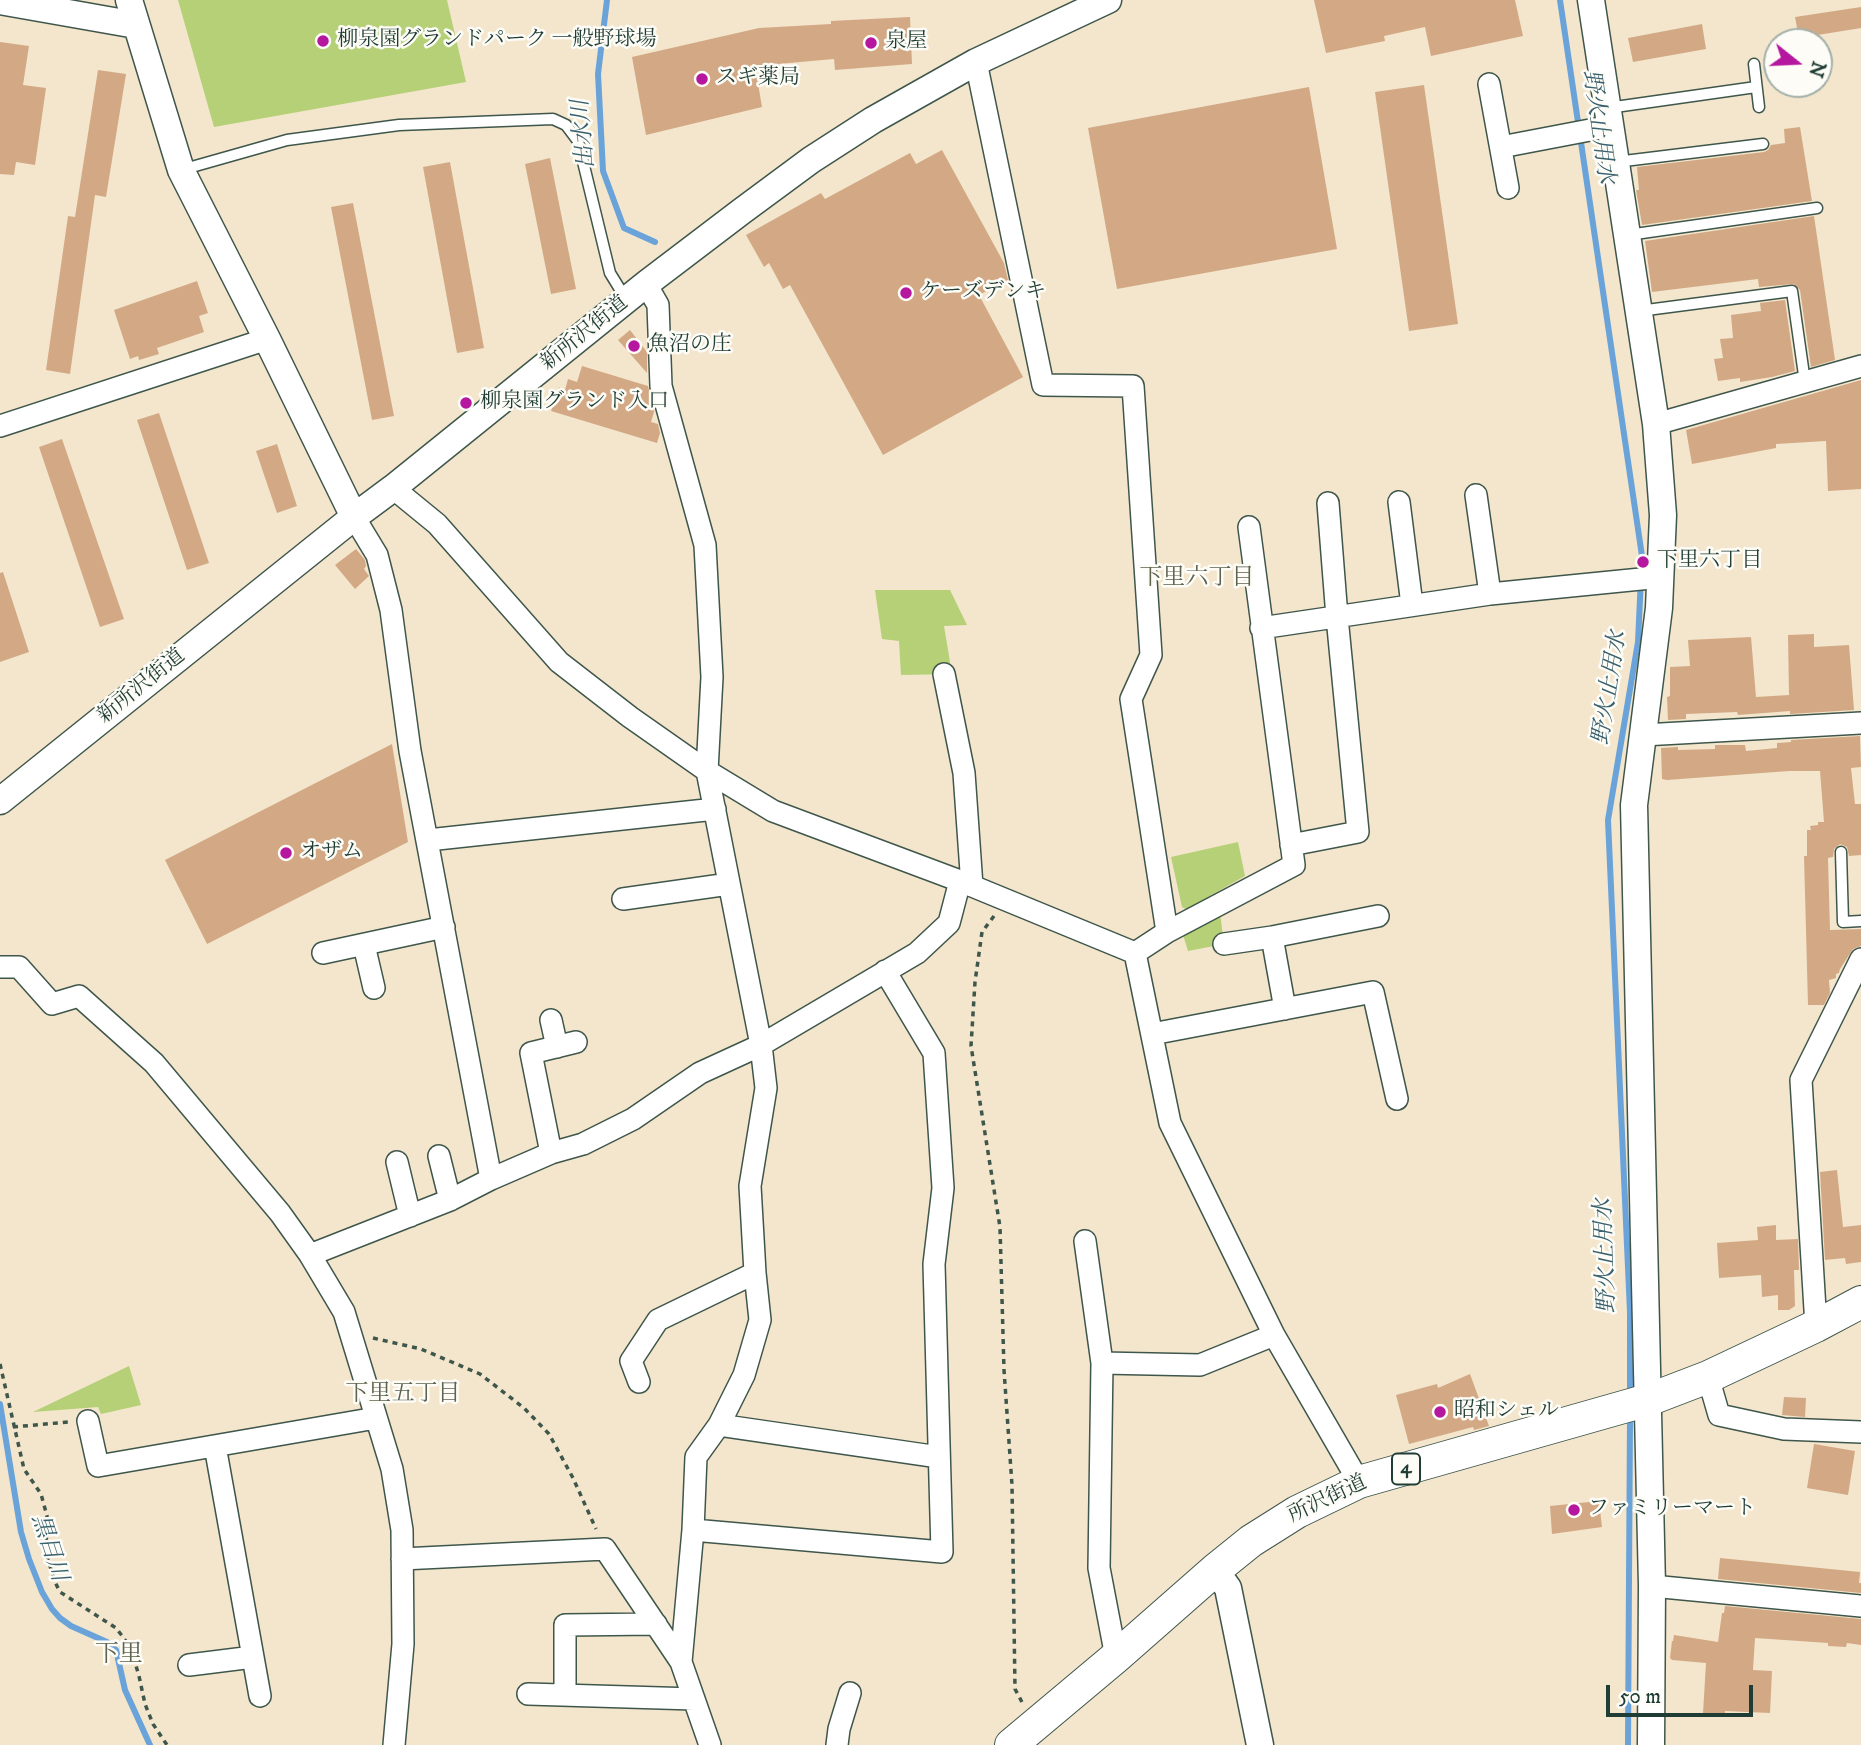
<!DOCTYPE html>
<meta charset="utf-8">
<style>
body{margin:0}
#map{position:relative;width:1861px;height:1745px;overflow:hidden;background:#f3e6cc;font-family:"IM FELL DW Pica",serif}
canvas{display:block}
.north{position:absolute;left:1763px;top:28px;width:70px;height:70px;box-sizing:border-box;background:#fdfcf7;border:2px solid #a4b0a9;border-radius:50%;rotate:108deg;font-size:19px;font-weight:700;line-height:28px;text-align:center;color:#1f3d34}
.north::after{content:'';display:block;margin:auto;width:24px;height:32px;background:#b5179e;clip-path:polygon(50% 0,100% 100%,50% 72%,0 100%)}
.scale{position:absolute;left:1606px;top:1685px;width:147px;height:32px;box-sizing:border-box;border:4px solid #1f3d34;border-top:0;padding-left:9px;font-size:21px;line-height:24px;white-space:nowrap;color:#1f3d34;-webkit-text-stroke:5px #fdfcf7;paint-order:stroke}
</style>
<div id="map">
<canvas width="1861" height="1745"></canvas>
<div class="north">N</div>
<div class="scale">50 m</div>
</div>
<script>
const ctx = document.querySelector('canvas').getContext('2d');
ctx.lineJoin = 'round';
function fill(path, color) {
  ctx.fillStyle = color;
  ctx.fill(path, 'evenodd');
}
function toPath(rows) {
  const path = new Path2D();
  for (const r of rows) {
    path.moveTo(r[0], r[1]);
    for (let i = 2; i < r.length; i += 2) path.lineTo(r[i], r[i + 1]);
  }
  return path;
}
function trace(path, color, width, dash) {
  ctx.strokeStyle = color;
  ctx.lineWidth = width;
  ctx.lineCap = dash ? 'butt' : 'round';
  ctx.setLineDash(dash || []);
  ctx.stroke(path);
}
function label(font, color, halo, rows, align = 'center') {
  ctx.font = font + ' "IM FELL DW Pica","Noto Serif JP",serif';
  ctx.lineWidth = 5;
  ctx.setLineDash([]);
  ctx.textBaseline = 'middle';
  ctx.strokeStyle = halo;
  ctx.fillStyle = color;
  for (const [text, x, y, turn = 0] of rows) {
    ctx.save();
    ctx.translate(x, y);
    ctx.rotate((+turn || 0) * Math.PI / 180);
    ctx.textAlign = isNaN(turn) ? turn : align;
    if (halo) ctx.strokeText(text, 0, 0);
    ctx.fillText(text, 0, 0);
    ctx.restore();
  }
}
fill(toPath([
 [178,0,447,0,466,82,214,127],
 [875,590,950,590,967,625,944,626,952,674,901,675,899,641,882,639],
 [1238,842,1245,876,1208,897,1193,913,1182,907,1171,857],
 [1219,905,1224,944,1188,951,1180,925],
 [129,1366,141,1405,101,1414,98,1407,33,1412]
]), '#b5d076');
trace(toPath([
 [607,0,598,74,603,171,624,228,655,242],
 [1560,0,1642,556,1638,642,1608,820,1630,1312,1630,1387],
 [0,1404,21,1532,29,1559,42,1592,52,1609,60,1618,71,1626,107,1642,116,1650,125,1690,150,1745],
 [1628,1745,1630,1416]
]), '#6aa3d9', 6);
fill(toPath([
 [1314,0,1515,0,1523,36,1431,56,1425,27,1384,36,1385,41,1326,53],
 [1861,7,1861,28,1799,38,1795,17],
 [910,17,912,64,835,70,834,59,755,66,762,107,646,135,632,57,759,28,831,24,831,21],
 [1702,24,1706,49,1633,62,1628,38],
 [0,42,29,46,23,85,46,88,35,165,16,162,14,175,0,174],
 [98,70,126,74,106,197,95,195,70,374,46,370,68,216,75,217],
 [1424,85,1458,324,1409,331,1375,92],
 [1309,87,1337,249,1117,289,1088,128],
 [1800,127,1812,201,1642,225,1636,190,1639,190,1637,167,1764,152,1768,150,1771,145,1785,143,1784,129],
 [942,150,1004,263,1008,280,979,295,1023,377,883,455,790,285,783,289,769,263,764,267,746,235,821,193,825,199,910,153,916,164],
 [550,158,576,289,551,294,525,164],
 [450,162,484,348,457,353,423,167],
 [353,203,394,416,372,420,331,207],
 [1814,216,1835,360,1811,367,1800,290,1794,284,1759,287,1758,279,1652,292,1645,241],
 [197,281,208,313,199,316,204,332,157,348,159,354,139,360,138,356,130,359,114,310],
 [1785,300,1795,371,1772,377,1740,382,1740,378,1718,381,1714,359,1723,358,1720,339,1733,338,1731,315,1761,311,1760,303],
 [630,330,647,352,647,373,618,340],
 [582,366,648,386,654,412,651,422,658,424,660,433,657,443,551,411,559,387,565,390,568,379,577,382],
 [1861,380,1861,489,1828,491,1826,441,1776,444,1776,448,1692,464,1686,430],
 [159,413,209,563,187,570,137,420],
 [62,439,124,619,100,627,39,447],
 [277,444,297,506,277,513,256,451],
 [356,549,365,560,366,566,364,569,369,576,355,589,335,565],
 [3,572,29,652,0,662,0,573],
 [1814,634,1814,647,1849,645,1854,710,1790,714,1790,711,1738,715,1737,712,1686,714,1686,719,1668,720,1667,697,1670,696,1670,667,1690,666,1688,640,1751,637,1756,697,1789,695,1788,635],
 [1860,736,1861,767,1851,768,1855,804,1861,804,1861,855,1849,856,1847,847,1840,844,1834,849,1833,857,1828,858,1830,930,1861,929,1861,946,1853,949,1840,969,1839,973,1836,974,1836,978,1829,980,1830,993,1824,1005,1808,1005,1804,856,1807,856,1807,830,1811,830,1810,826,1818,825,1818,822,1824,822,1820,771,1789,771,1667,780,1662,779,1661,748,1678,747,1678,750,1715,749,1715,745,1745,745,1746,751,1777,748,1777,743,1791,742,1791,740],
 [392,744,408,842,207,944,165,860],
 [1837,1170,1843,1227,1861,1225,1861,1262,1846,1264,1845,1258,1825,1260,1820,1172],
 [1776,1225,1776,1240,1798,1239,1799,1270,1794,1270,1795,1306,1789,1310,1778,1310,1778,1295,1762,1297,1761,1275,1719,1278,1717,1243,1758,1240,1757,1227],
 [1470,1374,1489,1426,1474,1430,1473,1427,1409,1444,1396,1395,1437,1384,1438,1388],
 [1784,1397,1806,1398,1805,1417,1782,1415],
 [1814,1444,1855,1451,1848,1495,1807,1488],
 [1599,1501,1602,1527,1552,1534,1550,1506],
 [1720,1558,1860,1572,1859,1583,1861,1583,1861,1593,1718,1579],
 [1725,1606,1861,1619,1861,1645,1847,1643,1846,1647,1828,1646,1828,1643,1755,1638,1753,1670,1772,1671,1770,1713,1725,1711,1725,1714,1703,1713,1706,1663,1672,1660,1670,1658,1672,1641,1673,1641,1674,1635,1718,1642,1722,1613,1724,1613]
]), '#d3a985');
const service = toPath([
 [1754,64,1759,107],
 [1608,108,1756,87],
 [1616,162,1763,144],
 [181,170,287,140,399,125,553,119,566,125,578,141,610,273,626,299],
 [1628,235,1817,208],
 [1639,311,1792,291,1805,382],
 [1841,852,1843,922,1861,921]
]);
const minor = toPath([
 [976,62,1043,385,1133,386,1151,655,1131,699,1167,932],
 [1489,84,1508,188],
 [1501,147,1611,126],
 [646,284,658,305,661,386,705,545,712,677,707,771,761,1045,766,1088,750,1186,755,1273,760,1320,744,1375,719,1425,696,1457,693,1530,681,1662],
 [1656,424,1861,366],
 [0,426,267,339],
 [393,488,437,524,559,662,630,717,707,771,773,811,960,881,1135,953,1170,1123,1274,1335,1359,1482],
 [1476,495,1490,594],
 [1399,502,1412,605],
 [354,517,377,555,391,610,410,751,491,1179],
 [1261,628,1490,594,1661,577],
 [944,674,964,773,972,886],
 [1643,735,1861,723],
 [428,840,715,809],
 [1291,845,1358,832,1337,617,1328,503],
 [623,899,729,884],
 [1272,937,1285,1009],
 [1224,944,1272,937,1378,916],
 [364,945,374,988],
 [323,953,444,927],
 [1135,953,1167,932,1294,865,1249,527],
 [0,967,19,967,52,1004,79,996,154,1063,280,1213,310,1255,344,1312,392,1469,402,1530,403,1644,394,1745],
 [551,1020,557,1047],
 [1152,1034,1373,992,1397,1099],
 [551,1153,531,1053,576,1042],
 [439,1156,450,1200],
 [397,1162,410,1216],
 [1085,1241,1102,1363,1099,1568,1116,1657],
 [310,1255,450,1200,491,1179,551,1153,583,1144,633,1119,700,1073,761,1045,917,953,949,923,960,881],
 [1816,1326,1801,1080,1861,959],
 [1102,1363,1200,1365,1274,1335],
 [1708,1377,1719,1415,1784,1429,1861,1432],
 [639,1382,631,1361,658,1320,755,1273],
 [88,1421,98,1466,376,1418],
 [719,1425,939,1457],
 [215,1446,260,1696],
 [693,1530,942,1552,934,1264,943,1188,934,1053,885,971],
 [402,1559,605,1549,681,1662,710,1745],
 [1652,1586,1861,1606],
 [189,1665,253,1657],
 [528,1694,694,1699],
 [565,1695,565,1625,656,1624],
 [837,1745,839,1729,850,1693]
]);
const tertiary = toPath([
 [129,0,181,170,267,339,354,517],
 [1591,0,1656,424,1663,515,1659,608,1634,805,1652,1586,1651,1745],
 [0,1,136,25],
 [0,801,354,517,393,488,646,284,742,211,811,160,873,120,976,62,1108,0],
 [1215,1570,1228,1588,1260,1745]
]);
const primary = toPath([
 [1011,1745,1116,1657,1215,1570,1251,1541,1297,1512,1359,1482,1648,1400,1708,1377,1816,1326,1861,1302]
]);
trace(service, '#3f564b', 13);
trace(minor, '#3f564b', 24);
trace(tertiary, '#3f564b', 29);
trace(primary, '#3f564b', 34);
trace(toPath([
 [994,916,982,932,975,982,971,1046,1000,1227,1004,1370,1012,1485,1015,1689,1023,1704],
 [373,1338,421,1349,480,1374,524,1408,549,1434,573,1478,596,1529],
 [0,1364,24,1469,41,1494,47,1516,46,1553,55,1582,60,1592,116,1628,123,1637,131,1649,139,1676,145,1704,153,1724,167,1745],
 [13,1427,68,1422]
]), '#3f564b', 3.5, [5, 5]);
trace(service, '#fff', 10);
trace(minor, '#fff', 21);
trace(tertiary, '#fff', 26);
trace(primary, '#fff', 32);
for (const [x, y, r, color] of [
 [323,41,7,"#b5179e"],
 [871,43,7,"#b5179e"],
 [702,79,7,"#b5179e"],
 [906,293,7,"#b5179e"],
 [634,346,7,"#b5179e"],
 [466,403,7,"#b5179e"],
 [1643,562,7,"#b5179e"],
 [286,853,7,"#b5179e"],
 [1440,1412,7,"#b5179e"],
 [1574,1510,7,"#b5179e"]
]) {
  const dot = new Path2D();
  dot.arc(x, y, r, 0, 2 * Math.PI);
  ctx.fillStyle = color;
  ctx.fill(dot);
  trace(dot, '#fdfcf7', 2.5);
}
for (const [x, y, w] of [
 [1406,1469,28]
]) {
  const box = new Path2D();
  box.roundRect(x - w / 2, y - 15.5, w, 31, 5);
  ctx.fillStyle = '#fdfcf7';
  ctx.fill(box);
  trace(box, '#1f3d34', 2);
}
label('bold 19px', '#1f3d34', null, [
 ["4",1406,1469]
]);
label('21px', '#1f3d34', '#fdfcf7', [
 ["柳泉園グランドパーク 一般野球場",337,41],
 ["泉屋",885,43],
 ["スギ薬局",716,79],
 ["ケーズデンキ",920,293],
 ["魚沼の庄",648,346],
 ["柳泉園グランド入口",480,403],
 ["下里六丁目",1657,562],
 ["オザム",300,853],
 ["昭和シェル",1454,1412],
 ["ファミリーマート",1588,1510]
], 'left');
label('21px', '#1f3d34', '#fdfcf7', [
 ["新所沢街道",585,334,-39],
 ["新所沢街道",142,687,-39],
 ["所沢街道",1328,1500,-25]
]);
label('italic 23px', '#39616e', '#fdfcf7', [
 ["野火止用水",1597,127,82],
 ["出水川",585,134,-95],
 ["野火止用水",1611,688,-81],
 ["野火止用水",1607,1256,-92],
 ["黒目川",48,1548,72]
]);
label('23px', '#5e6350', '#fdfcf7', [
 ["下里六丁目",1197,579],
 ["下里五丁目",403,1395]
]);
label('24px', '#5e6350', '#fdfcf7', [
 ["下里",119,1656]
]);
</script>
